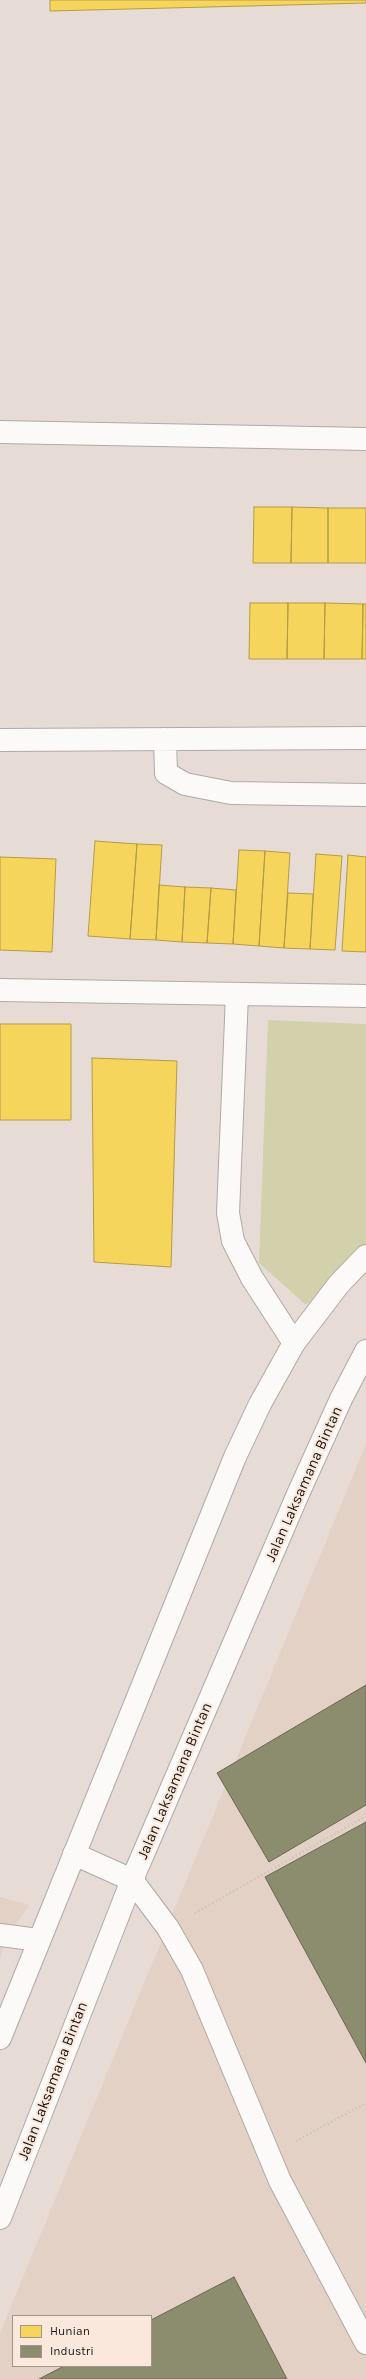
<!DOCTYPE html>
<style>
body{margin:0}
#map{position:relative;width:366px;height:2379px;overflow:hidden;background:#e6dcd5;font-family:Karla,sans-serif}
canvas{display:block}
.legend{position:absolute;left:12px;top:2315px;width:140px;height:52px;box-sizing:border-box;background:#fae8dc;border:1px solid #a1948b;margin:0;padding:5px 7px;list-style:none;font-size:12px;color:#1b1511}
.legend li{display:flex;align-items:center;gap:8px;height:20px}
.legend b{width:20px;border:1px solid #a1948b}
</style>
<div id="map">
<canvas width="366" height="2379"></canvas>
<ul class="legend">
<li><b style="height:11px;background:#f6d55c"></b>Hunian</li>
<li><b style="height:11px;background:#8c8c6e"></b>Industri</li>
</ul>
</div>
<script>
const ctx = document.querySelector('canvas').getContext('2d');
ctx.lineJoin = 'round';
function fill(path, color) {
  ctx.fillStyle = color;
  ctx.fill(path, 'evenodd');
}
function toPath(rows) {
  const path = new Path2D();
  for (const r of rows) {
    path.moveTo(r[0], r[1]);
    for (let i = 2; i < r.length; i += 2) path.lineTo(r[i], r[i + 1]);
  }
  return path;
}
function trace(path, color, width, dash) {
  ctx.strokeStyle = color;
  ctx.lineWidth = width;
  ctx.lineCap = dash ? 'butt' : 'round';
  ctx.setLineDash(dash || []);
  ctx.stroke(path);
}
function label(font, color, halo, rows, align = 'center') {
  ctx.font = font + ' Karla,sans-serif';
  ctx.lineWidth = 4;
  ctx.setLineDash([]);
  ctx.textBaseline = 'middle';
  ctx.strokeStyle = halo;
  ctx.fillStyle = color;
  for (const [text, x, y, turn = 0] of rows) {
    ctx.save();
    ctx.translate(x, y);
    ctx.rotate((+turn || 0) * Math.PI / 180);
    ctx.textAlign = isNaN(turn) ? turn : align;
    if (halo) ctx.strokeText(text, 0, 0);
    ctx.fillText(text, 0, 0);
    ctx.restore();
  }
}
fill(toPath([
 [366,1444,366,2379,0,2379,0,2333],
 [13,2316,151,2316,151,2366,13,2366],
 [0,1897,29,1905,8,1937,0,1958]
]), '#e4d1c5');
fill(toPath([
 [268,1020,366,1024,366,1246,306,1305,259,1263]
]), '#d3d0ac');
const homes = toPath([
 [50,0,366,0,366,3,50,11,50,0],
 [254,507,292,507,291,563,253,563,254,507],
 [292,507,328,508,328,563,291,563,292,507],
 [328,508,366,508,366,563,328,563,328,508],
 [250,603,288,603,287,659,249,659,250,603],
 [288,603,325,603,324,659,287,659,288,603],
 [325,603,363,604,362,659,324,659,325,603],
 [363,604,366,604,366,659,362,659,363,604],
 [95,841,137,844,130,939,88,936,95,841],
 [137,844,162,845,156,940,130,939,137,844],
 [239,850,265,851,259,946,233,944,239,850],
 [265,851,290,853,284,948,259,946,265,851],
 [316,854,342,856,335,950,310,949,316,854],
 [348,855,366,857,366,952,342,951,348,855],
 [0,857,56,859,52,952,0,950,0,857],
 [159,885,185,887,182,942,156,940,159,885],
 [185,887,211,888,207,943,182,942,185,887],
 [211,888,236,890,233,944,207,943,211,888],
 [288,893,313,894,310,949,284,948,288,893],
 [0,1024,71,1024,71,1120,0,1120,0,1024],
 [92,1058,177,1061,171,1267,94,1262,92,1058]
]);
fill(homes, '#f6d55c');
trace(homes, '#b49b46', 1);
const industry = toPath([
 [366,1685,366,1805,269,1862,217,1773,366,1685],
 [366,1822,366,2063,265,1877,366,1822],
 [234,2277,287,2379,39,2379,64,2366,151,2366,151,2320,234,2277]
]);
fill(industry, '#8c8c6e');
trace(industry, '#6a6852', 1);
const minor = toPath([
 [0,432,366,439],
 [165,739,166,773,185,784,231,793,366,795],
 [0,740,366,738],
 [0,990,366,996],
 [237,995,228,1213,233,1241,252,1278,294,1343],
 [74,1854,132,1880,168,1928,192,1970,280,2181,366,2343],
 [0,1935,38,1940]
]);
const major = toPath([
 [0,2038,235,1457,260,1404,294,1343,339,1284,366,1256],
 [0,2218,132,1880,298,1494,341,1399,366,1351]
]);
trace(minor, '#b1a9a4', 24);
trace(major, '#b1a9a4', 24);
trace(toPath([
 [195,1913,366,1816],
 [296,2141,366,2103]
]), '#c2bfbd', 2.5, [1, 3]);
trace(minor, '#fbfaf9', 22);
trace(major, '#fbfaf9', 22);
label('15px', '#1b1511', '#fae8dc', [
 ["Jalan Laksamana Bintan",304,1484,-66],
 ["Jalan Laksamana Bintan",175,1781,-67],
 ["Jalan Laksamana Bintan",53,2081,-69]
]);
</script>
